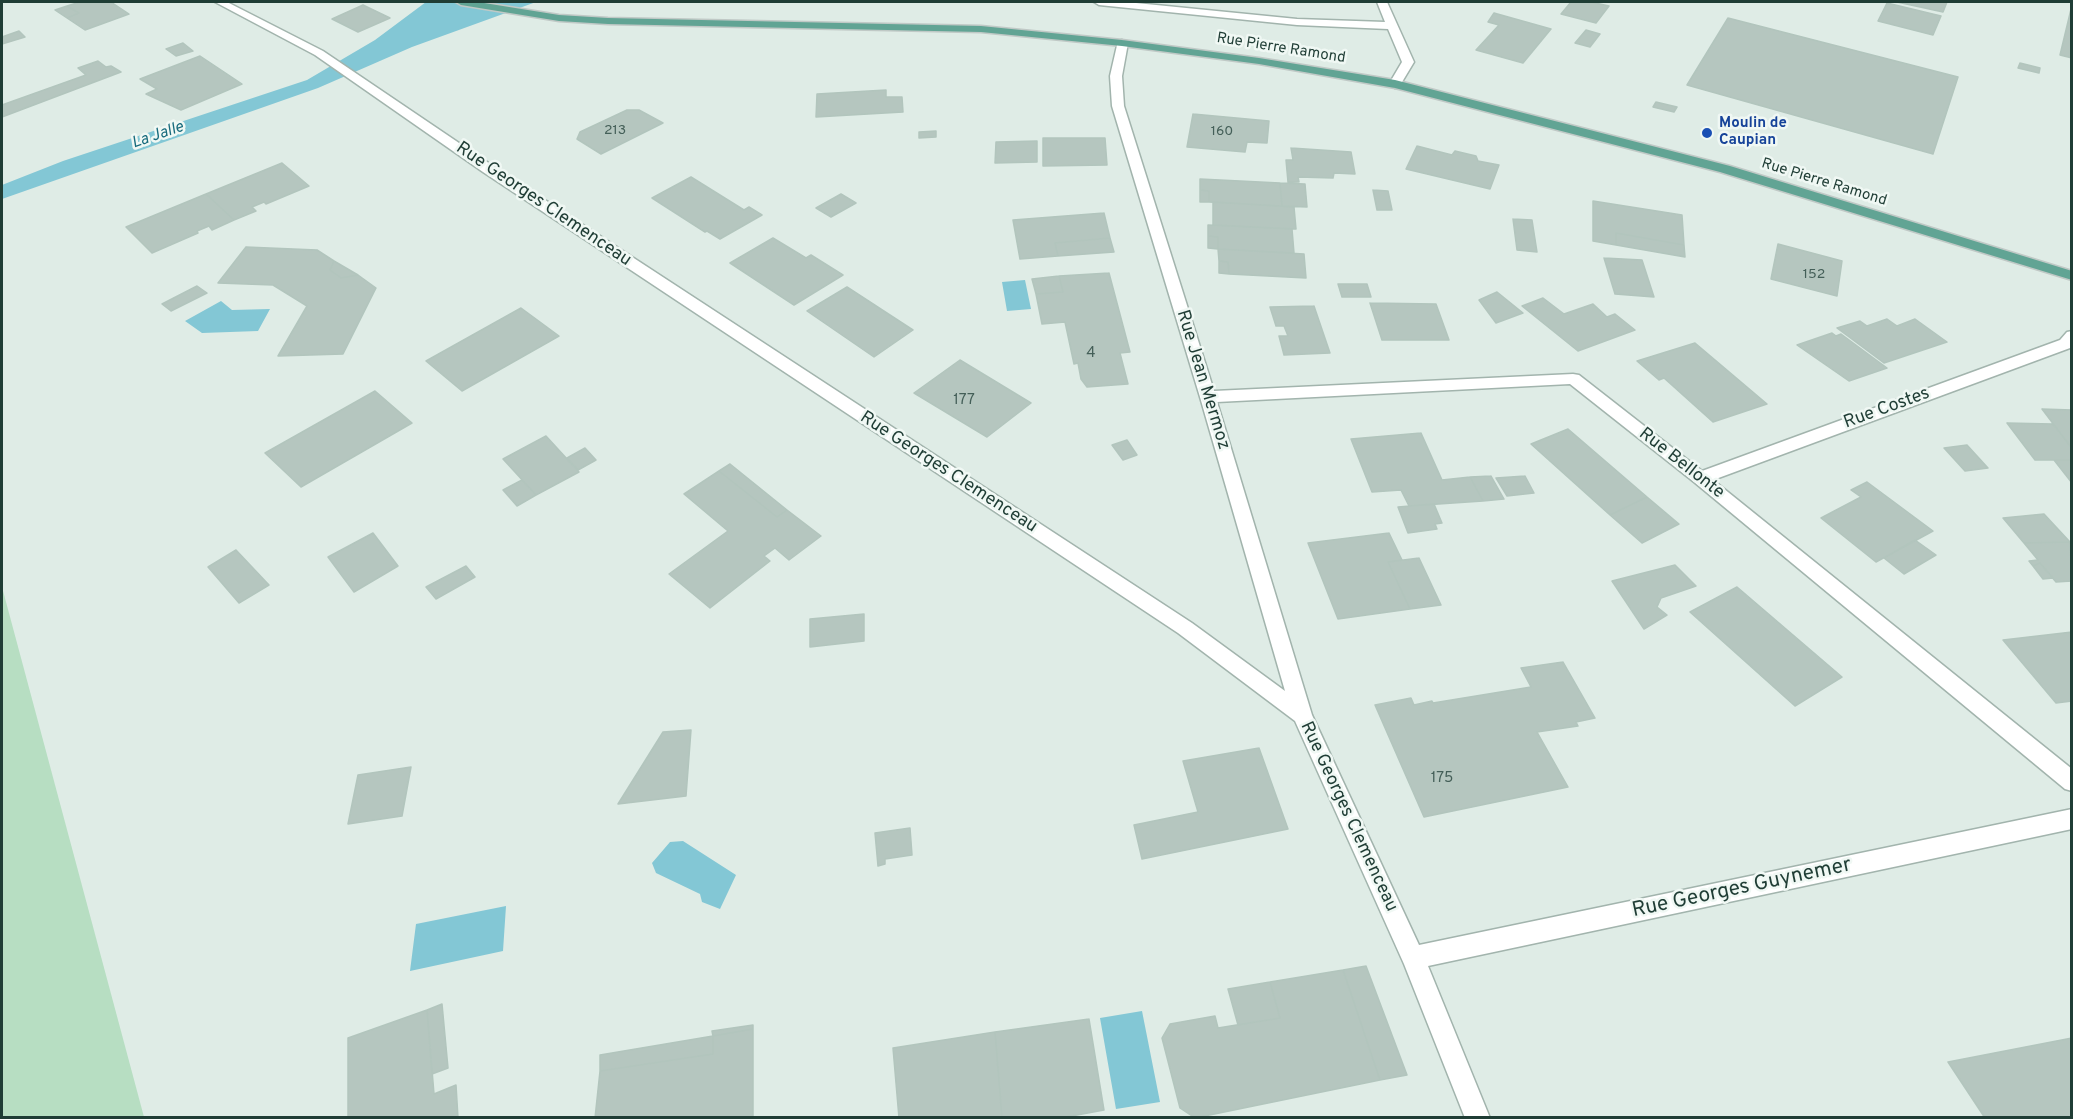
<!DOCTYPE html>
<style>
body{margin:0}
#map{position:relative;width:2073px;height:1119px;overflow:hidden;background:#dfece6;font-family:Overpass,sans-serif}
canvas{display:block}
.frame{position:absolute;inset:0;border:3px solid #1f3d35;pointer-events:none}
</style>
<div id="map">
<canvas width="2073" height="1119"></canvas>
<div class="frame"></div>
</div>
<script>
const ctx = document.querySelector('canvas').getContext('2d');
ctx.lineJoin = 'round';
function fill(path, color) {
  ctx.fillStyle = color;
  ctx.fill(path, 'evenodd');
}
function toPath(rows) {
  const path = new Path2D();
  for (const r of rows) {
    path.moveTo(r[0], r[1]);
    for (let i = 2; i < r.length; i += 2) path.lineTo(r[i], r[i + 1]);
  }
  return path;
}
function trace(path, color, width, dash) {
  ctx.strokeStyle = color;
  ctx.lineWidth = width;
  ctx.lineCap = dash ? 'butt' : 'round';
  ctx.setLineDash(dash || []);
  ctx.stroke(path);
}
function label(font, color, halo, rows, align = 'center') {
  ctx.font = font + ' Overpass,sans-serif';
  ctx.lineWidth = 5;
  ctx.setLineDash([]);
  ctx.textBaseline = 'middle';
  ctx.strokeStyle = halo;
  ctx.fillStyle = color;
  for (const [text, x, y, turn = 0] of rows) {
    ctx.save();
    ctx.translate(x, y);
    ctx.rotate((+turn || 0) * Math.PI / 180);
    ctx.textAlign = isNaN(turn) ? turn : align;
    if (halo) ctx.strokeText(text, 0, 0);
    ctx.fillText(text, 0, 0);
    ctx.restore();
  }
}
fill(toPath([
 [2,587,144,1117,2,1117]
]), '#b7dec2');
fill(toPath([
 [426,2,536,2,412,47,318,88,2,199,2,185,63,161,307,80,375,40],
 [1025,280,1031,309,1007,311,1002,282],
 [221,301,232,310,270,309,258,331,202,333,185,321],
 [683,841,736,875,720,909,702,902,700,894,656,873,652,863,670,842],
 [506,906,503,951,410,971,416,924],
 [1142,1011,1160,1102,1116,1109,1100,1018]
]), '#83c7d5');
const building = toPath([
 [80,2,111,2,129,14,85,30,67,18,79,13,67,6,80,2],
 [1571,2,1591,2,1609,6,1596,23,1561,14,1571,2],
 [1897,2,1947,2,1943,12,1897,2],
 [1887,3,1941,16,1933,35,1878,21,1887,3],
 [363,5,390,18,358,32,332,19,363,5],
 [2072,5,2072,58,2060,55,2072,5],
 [67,6,79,13,67,18,55,10,67,6],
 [1494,13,1551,29,1523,63,1476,50,1499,25,1488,22,1494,13],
 [1728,18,1958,77,1933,154,1687,85,1728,18],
 [1586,30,1600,34,1590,47,1575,43,1586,30],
 [19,31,25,37,2,44,2,37,19,31],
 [183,43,193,51,176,56,166,49,183,43],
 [200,56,242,84,181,110,146,94,157,89,140,79,200,56],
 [98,61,106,67,111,66,121,72,2,117,2,105,86,75,78,68,98,61],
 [2020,63,2040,68,2039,73,2018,68,2020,63],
 [886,90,886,97,902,97,903,112,816,117,817,94,886,90],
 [1656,102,1677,107,1674,112,1653,107,1656,102],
 [627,110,639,110,663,123,601,154,577,139,580,132,627,110],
 [1193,114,1269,121,1267,143,1247,142,1245,152,1187,147,1193,114],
 [936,131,936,137,919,138,919,132,936,131],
 [1043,138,1105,138,1107,165,1043,166,1043,138],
 [1037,141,1037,162,995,163,996,142,1037,141],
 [1417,146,1452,155,1455,151,1476,156,1478,161,1499,165,1490,189,1406,169,1417,146],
 [1291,148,1351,152,1355,174,1334,173,1333,178,1298,177,1299,182,1288,182,1286,160,1293,160,1291,148],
 [282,163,309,186,266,204,264,202,252,207,256,211,234,220,206,194,282,163],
 [691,177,744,210,749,207,762,215,720,239,707,231,705,232,652,198,691,177],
 [1200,179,1280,183,1282,206,1209,202,1209,191,1200,190,1200,179],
 [1280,183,1305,184,1307,207,1282,206,1280,183],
 [1200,190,1209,191,1209,202,1200,202,1200,190],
 [1373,190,1388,191,1392,210,1377,210,1373,190],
 [206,194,234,220,212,230,209,226,197,231,198,233,152,253,126,227,206,194],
 [841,194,856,203,831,217,816,208,841,194],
 [1593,201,1682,215,1684,245,1616,233,1616,245,1593,241,1593,201],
 [1213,202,1294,207,1296,229,1213,225,1213,202],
 [1104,213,1110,238,1055,243,1058,256,1020,259,1013,220,1104,213],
 [1513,219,1532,220,1537,252,1517,250,1513,219],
 [1208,225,1292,229,1294,253,1218,249,1218,237,1208,236,1208,225],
 [1616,233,1684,245,1685,257,1616,245,1616,233],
 [1208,236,1218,237,1218,249,1208,248,1208,236],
 [773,238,806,258,811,255,843,275,794,305,730,263,773,238],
 [1110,238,1114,252,1058,256,1055,243,1110,238],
 [1778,244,1842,261,1837,296,1771,279,1778,244],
 [246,247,317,250,334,261,330,270,341,278,358,275,376,288,343,354,278,356,307,306,273,285,218,283,246,247],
 [1218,249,1304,254,1306,278,1229,274,1228,262,1219,261,1218,249],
 [1604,258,1642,260,1654,297,1615,294,1604,258],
 [334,261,358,275,341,278,330,270,334,261],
 [1219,261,1228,262,1229,274,1219,273,1219,261],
 [1109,273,1130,352,1120,353,1128,384,1087,387,1081,379,1078,363,1074,364,1065,322,1042,324,1036,294,1063,292,1059,276,1109,273],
 [1059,276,1063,292,1036,294,1032,279,1059,276],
 [1338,284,1367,284,1371,297,1342,297,1338,284],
 [197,286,207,293,171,311,162,304,197,286],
 [847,287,913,330,874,357,807,311,847,287],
 [1497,292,1523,313,1496,323,1479,300,1497,292],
 [1543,298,1564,314,1593,304,1607,317,1615,314,1635,330,1578,351,1522,306,1543,298],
 [1370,303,1436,304,1449,340,1382,340,1370,303],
 [1314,306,1330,353,1284,355,1279,336,1288,336,1284,326,1276,326,1270,307,1314,306],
 [521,308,559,336,462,391,426,361,521,308],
 [1887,319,1897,326,1915,319,1947,342,1884,363,1837,328,1860,321,1867,326,1887,319],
 [1832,333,1836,336,1841,334,1887,368,1849,381,1797,345,1832,333],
 [1695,343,1767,404,1713,422,1664,378,1659,380,1637,361,1695,343],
 [960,360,1031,403,987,437,914,393,960,360],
 [375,391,412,423,301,487,265,453,375,391],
 [2042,409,2072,410,2072,446,2070,446,2042,409],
 [2007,423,2053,424,2072,448,2072,460,2035,460,2007,423],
 [1568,429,1647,497,1610,515,1531,444,1568,429],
 [1421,433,1442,480,1470,477,1483,501,1409,506,1401,490,1372,492,1351,439,1421,433],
 [546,436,579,472,536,495,503,459,546,436],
 [1127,440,1137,455,1123,460,1112,445,1127,440],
 [1967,445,1988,468,1965,471,1944,448,1967,445],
 [585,448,596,460,578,470,567,458,585,448],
 [2054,460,2072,460,2072,483,2054,460],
 [730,464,787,510,777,517,719,471,730,464],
 [719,471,777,517,787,510,821,536,789,560,775,548,764,556,770,561,710,608,669,574,728,531,684,494,719,471],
 [1491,476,1504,499,1483,501,1470,477,1491,476],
 [1525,476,1534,493,1507,496,1496,478,1525,476],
 [522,480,536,495,517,506,503,490,522,480],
 [1867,482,1933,531,1876,562,1821,518,1861,497,1851,490,1867,482],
 [1647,497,1679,524,1642,543,1610,515,1647,497],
 [1434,504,1442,523,1435,524,1437,529,1408,533,1398,507,1434,504],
 [2044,514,2070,542,2024,543,2003,518,2044,514],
 [373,533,398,566,354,592,328,557,373,533],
 [1389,533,1402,560,1388,562,1410,609,1338,619,1308,543,1389,533],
 [1915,540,1936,555,1904,574,1884,558,1915,540],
 [2070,542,2072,581,2056,582,2040,563,2033,566,2029,561,2038,560,2024,543,2070,542],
 [236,550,269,585,239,603,208,567,236,550],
 [1419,558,1441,605,1410,609,1388,562,1419,558],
 [2040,563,2053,578,2043,579,2033,566,2040,563],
 [1675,565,1696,586,1661,598,1657,607,1667,615,1644,629,1612,581,1675,565],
 [466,566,475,577,436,599,426,587,466,566],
 [1737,587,1842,677,1795,706,1690,612,1737,587],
 [864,614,864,641,810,647,810,619,864,614],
 [2072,632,2072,701,2056,703,2003,640,2072,632],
 [1563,662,1595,718,1576,722,1578,726,1537,732,1568,787,1424,817,1375,705,1411,698,1414,705,1432,701,1433,703,1531,687,1521,668,1563,662],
 [691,730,686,796,618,804,663,732,691,730],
 [1259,748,1288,829,1142,859,1134,825,1198,812,1183,761,1259,748],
 [411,767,402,816,348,824,358,775,411,767],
 [910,828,912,855,885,859,885,864,878,866,875,833,910,828],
 [1366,966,1407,1075,1380,1080,1343,970,1366,966],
 [1343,970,1380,1080,1195,1118,1180,1108,1162,1038,1170,1024,1215,1016,1218,1028,1280,1018,1270,982,1343,970],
 [1270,982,1280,1018,1238,1025,1228,989,1270,982],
 [442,1004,448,1068,432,1074,427,1010,442,1004],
 [427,1010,434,1094,456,1085,458,1118,348,1118,348,1038,427,1010],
 [1089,1019,1104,1110,1061,1118,1002,1118,995,1032,1089,1019],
 [753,1025,753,1029,713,1036,712,1031,753,1025],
 [753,1029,753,1118,595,1118,600,1071,713,1054,713,1036,753,1029],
 [995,1032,1002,1118,899,1118,893,1048,995,1032],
 [713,1036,713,1054,600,1071,600,1055,713,1036],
 [2072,1038,2072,1118,1985,1118,1948,1062,2072,1038]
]);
fill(building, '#b5c6bf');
trace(building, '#b2c5bd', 1.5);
const minor = toPath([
 [215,2,227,2,323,51,493,166,1192,623,1285,691,1200,397,1112,106,1110,76,1118,41,1122,40,1128,43,1122,76,1124,106,1214,391,1573,374,1579,375,1702,471,2060,340,2067,332,2072,331,2070,348,1713,480,2072,769,2072,791,2065,789,1694,482,1570,384,1217,402,1312,715,1419,945,2072,809,2072,829,1428,966,1490,1118,1465,1118,1404,964,1295,721,1178,633,483,172,315,55,215,2],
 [1094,2,1126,2,1297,19,1385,22,1377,2,1387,2,1414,62,1399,87,1395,88,1389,84,1402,62,1388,29,1297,25,1099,5,1094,2]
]);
const major = toPath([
 [456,2,478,2,559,15,608,18,981,26,1122,40,1259,58,1395,80,1730,166,2072,271,2072,280,1720,172,1395,88,1259,64,1122,46,981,32,608,24,559,21,461,5,456,2]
]);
trace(minor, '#a2b4ad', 3);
trace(major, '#c0c9c6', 3);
fill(minor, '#fff');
fill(major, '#61a494');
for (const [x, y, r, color] of [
 [1707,133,6,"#1a4fb4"]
]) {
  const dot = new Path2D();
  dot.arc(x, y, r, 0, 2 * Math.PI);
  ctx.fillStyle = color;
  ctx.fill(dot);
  trace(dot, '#f0f8f4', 2);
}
label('14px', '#445f58', null, [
 ["213",615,131],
 ["160",1222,132],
 ["152",1814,275]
]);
label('15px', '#1f3d35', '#f0f8f4', [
 ["Rue Pierre Ramond",1281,49,9],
 ["Rue Pierre Ramond",1824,183,17]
]);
label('bold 15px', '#164399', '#f0f8f4', [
 ["Moulin de",1719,124],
 ["Caupian",1719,141]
], 'left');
label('15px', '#445f58', null, [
 ["4",1091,354],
 ["177",964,401],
 ["175",1442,779]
]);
label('italic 16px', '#166a7c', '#f0f8f4', [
 ["La Jalle",158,136,-19]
]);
label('18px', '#1f3d35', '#f0f8f4', [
 ["Rue Georges Clemenceau",543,205,34],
 ["Rue Jean Mermoz",1202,380,73],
 ["Rue Costes",1887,409,-20],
 ["Rue Bellonte",1681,464,38],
 ["Rue Georges Clemenceau",948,473,33],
 ["Rue Georges Clemenceau",1348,817,65]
]);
label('21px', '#1f3d35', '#f0f8f4', [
 ["Rue Georges Guynemer",1742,889,-12]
]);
</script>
